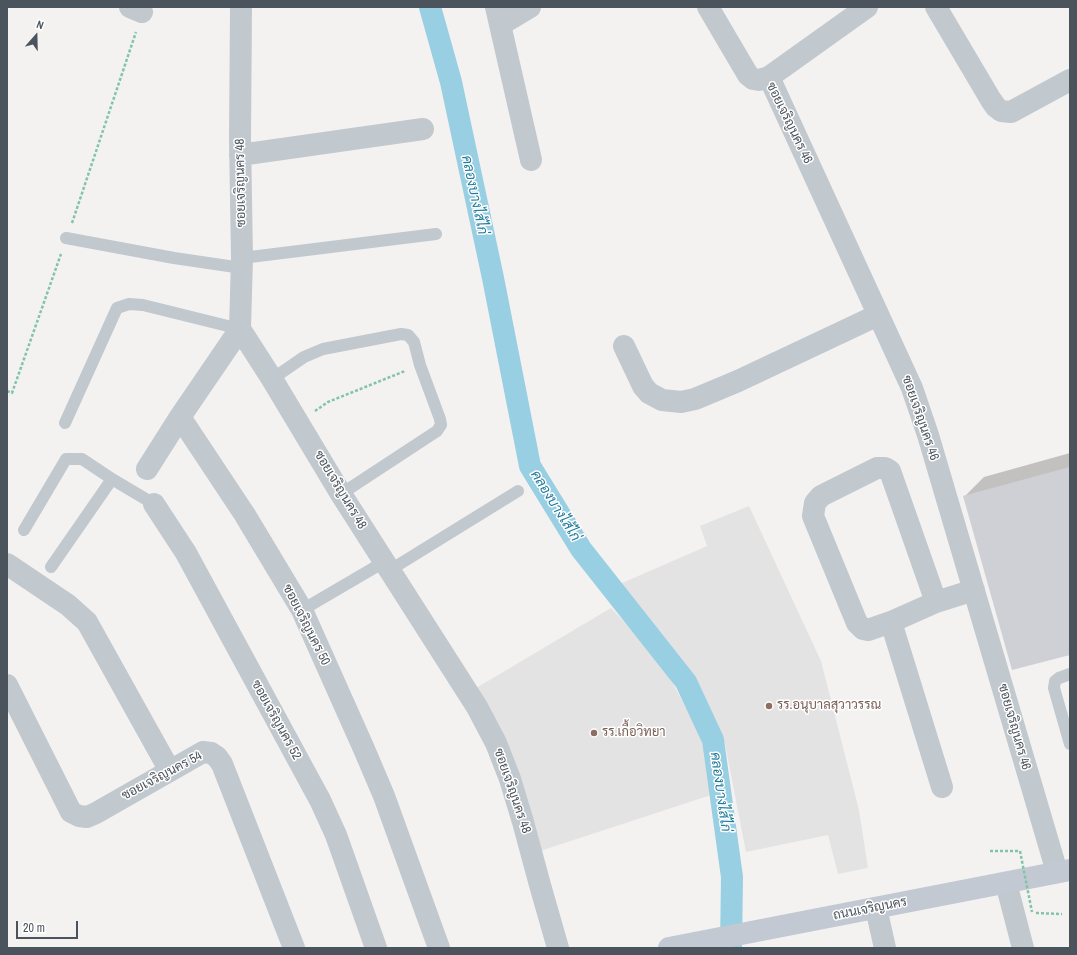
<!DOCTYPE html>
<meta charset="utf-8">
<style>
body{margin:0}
#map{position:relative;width:1077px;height:955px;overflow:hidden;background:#f3f2f1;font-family:"Archivo Narrow",sans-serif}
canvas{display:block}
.frame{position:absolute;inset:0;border:8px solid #4b535c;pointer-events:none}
.north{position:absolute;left:16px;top:16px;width:40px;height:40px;-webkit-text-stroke:3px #fff;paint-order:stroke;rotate:20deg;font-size:11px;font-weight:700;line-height:16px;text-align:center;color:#4b535c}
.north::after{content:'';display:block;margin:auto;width:14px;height:18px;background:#4b535c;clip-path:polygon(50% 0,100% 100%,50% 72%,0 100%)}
.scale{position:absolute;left:16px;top:921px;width:62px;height:18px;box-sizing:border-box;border:2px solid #4b535c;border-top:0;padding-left:5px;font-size:12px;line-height:14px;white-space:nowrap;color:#4b535c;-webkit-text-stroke:3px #fff;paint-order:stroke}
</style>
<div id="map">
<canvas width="1077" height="955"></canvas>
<div class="frame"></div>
<div class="north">N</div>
<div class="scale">20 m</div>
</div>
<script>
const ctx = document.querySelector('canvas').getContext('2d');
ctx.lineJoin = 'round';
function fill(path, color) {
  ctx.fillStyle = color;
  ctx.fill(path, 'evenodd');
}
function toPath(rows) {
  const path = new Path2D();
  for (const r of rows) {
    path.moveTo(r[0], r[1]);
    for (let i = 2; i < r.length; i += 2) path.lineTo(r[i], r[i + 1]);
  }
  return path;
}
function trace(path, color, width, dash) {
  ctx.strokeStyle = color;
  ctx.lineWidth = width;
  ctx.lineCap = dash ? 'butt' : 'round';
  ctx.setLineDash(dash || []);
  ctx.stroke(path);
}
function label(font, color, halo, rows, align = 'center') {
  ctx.font = font + ' "Archivo Narrow",Sarabun,sans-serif';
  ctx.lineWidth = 3;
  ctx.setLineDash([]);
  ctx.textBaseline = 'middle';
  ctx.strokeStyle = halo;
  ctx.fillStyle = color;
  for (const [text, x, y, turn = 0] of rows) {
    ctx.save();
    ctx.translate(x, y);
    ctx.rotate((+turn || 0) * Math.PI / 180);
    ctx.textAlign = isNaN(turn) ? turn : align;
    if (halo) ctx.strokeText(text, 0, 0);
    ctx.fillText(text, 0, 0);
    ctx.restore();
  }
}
fill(toPath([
 [749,506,821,661,859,810,868,868,838,874,828,835,746,852,725,744,686,668,666,640,620,584,707,546,700,526],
 [611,608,661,661,703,740,714,794,531,854,466,694]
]), '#e4e3e3');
fill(toPath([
 [1070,453,1070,654,964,497,984,477]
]), '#0003');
trace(toPath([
 [430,7,451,82,493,278,530,466,581,549,686,682,713,740,732,877,731,948]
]), '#99cfe2', 22);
fill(toPath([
 [1070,467,1070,655,1012,670,963,496]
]), '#cfd0d5');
trace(toPath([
 [72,223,136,32],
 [7,391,12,393,61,254],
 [315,411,328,402,405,371],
 [990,851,1020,851],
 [1036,913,1062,914]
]), '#82c4a7', 2.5, [3, 2]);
trace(toPath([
 [66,238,174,258,242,268],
 [242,258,436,234],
 [272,379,304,357,323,349,401,334,408,335,414,342,420,365,440,419,441,425,437,431,341,494],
 [65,423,117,308,129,304,143,305,240,329],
 [24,530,66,459,82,459,112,479,154,504],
 [51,567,112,479],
 [390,570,518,491],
 [302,610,384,562],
 [1070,674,1059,678,1055,681,1054,688,1070,744]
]), '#c1c8ce', 12);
trace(toPath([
 [130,7,142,12],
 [241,7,240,139,242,258,240,329,272,379,341,494,477,707,496,743,510,779,523,822,540,885,558,948],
 [496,7,531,160],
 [708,7,748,75,753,79,759,80,769,77,867,7],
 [936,7,991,100,996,107,1001,111,1011,112,1070,80],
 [500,25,530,7],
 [769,77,912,388,928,435,1057,872],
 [240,155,423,129],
 [240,329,180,417,245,515,302,610,364,749,384,796,439,948],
 [624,346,643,386,649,393,662,400,681,402,695,399,738,381,878,315],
 [147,469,180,417],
 [154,504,186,553,320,800,336,835,376,948],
 [7,564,68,605,87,622,170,771],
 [936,602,890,471,885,468,877,468,821,496,815,503,813,516,857,623,863,629,868,630,891,622,936,602,974,590],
 [891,622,942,787],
 [7,685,71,812,79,816,87,817,96,813,203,752,211,753,217,757,222,764,294,948],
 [1006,883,1023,948],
 [876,908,885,948]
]), '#c1c8ce', 22);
trace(toPath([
 [669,948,1070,870]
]), '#c2c9d2', 22);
trace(toPath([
 [1020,851,1032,912]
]), '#82c4a7', 2.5, [3, 2]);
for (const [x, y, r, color] of [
 [769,706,4,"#8d6e63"],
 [594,733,4,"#8d6e63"]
]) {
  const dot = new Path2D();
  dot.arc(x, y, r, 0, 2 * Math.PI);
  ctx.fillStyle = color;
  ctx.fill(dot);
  trace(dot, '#fff', 1.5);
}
label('13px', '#4b535c', '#fff', [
 ["ซอยเจริญนคร 46",789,123,64],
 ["ซอยเจริญนคร 48",241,183,-91],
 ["ซอยเจริญนคร 46",920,418,71],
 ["ซอยเจริญนคร 48",340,490,59],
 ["ซอยเจริญนคร 50",306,625,63],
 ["ซอยเจริญนคร 52",276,720,61],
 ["ซอยเจริญนคร 46",1014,727,74],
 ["ซอยเจริญนคร 54",162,776,-28],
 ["ซอยเจริญนคร 48",512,791,71],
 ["ถนนเจริญนคร",870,909,-11]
]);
label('13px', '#785e54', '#fff', [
 ["รร.อนุบาลสุวาวรรณ",777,706],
 ["รร.เกื้อวิทยา",602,733]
], 'left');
label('italic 14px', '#1f7b9c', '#fff', [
 ["คลองบางไส้ไก่",474,195,78],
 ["คลองบางไส้ไก่",555,506,58],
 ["คลองบางไส้ไก่",720,792,82]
]);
</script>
